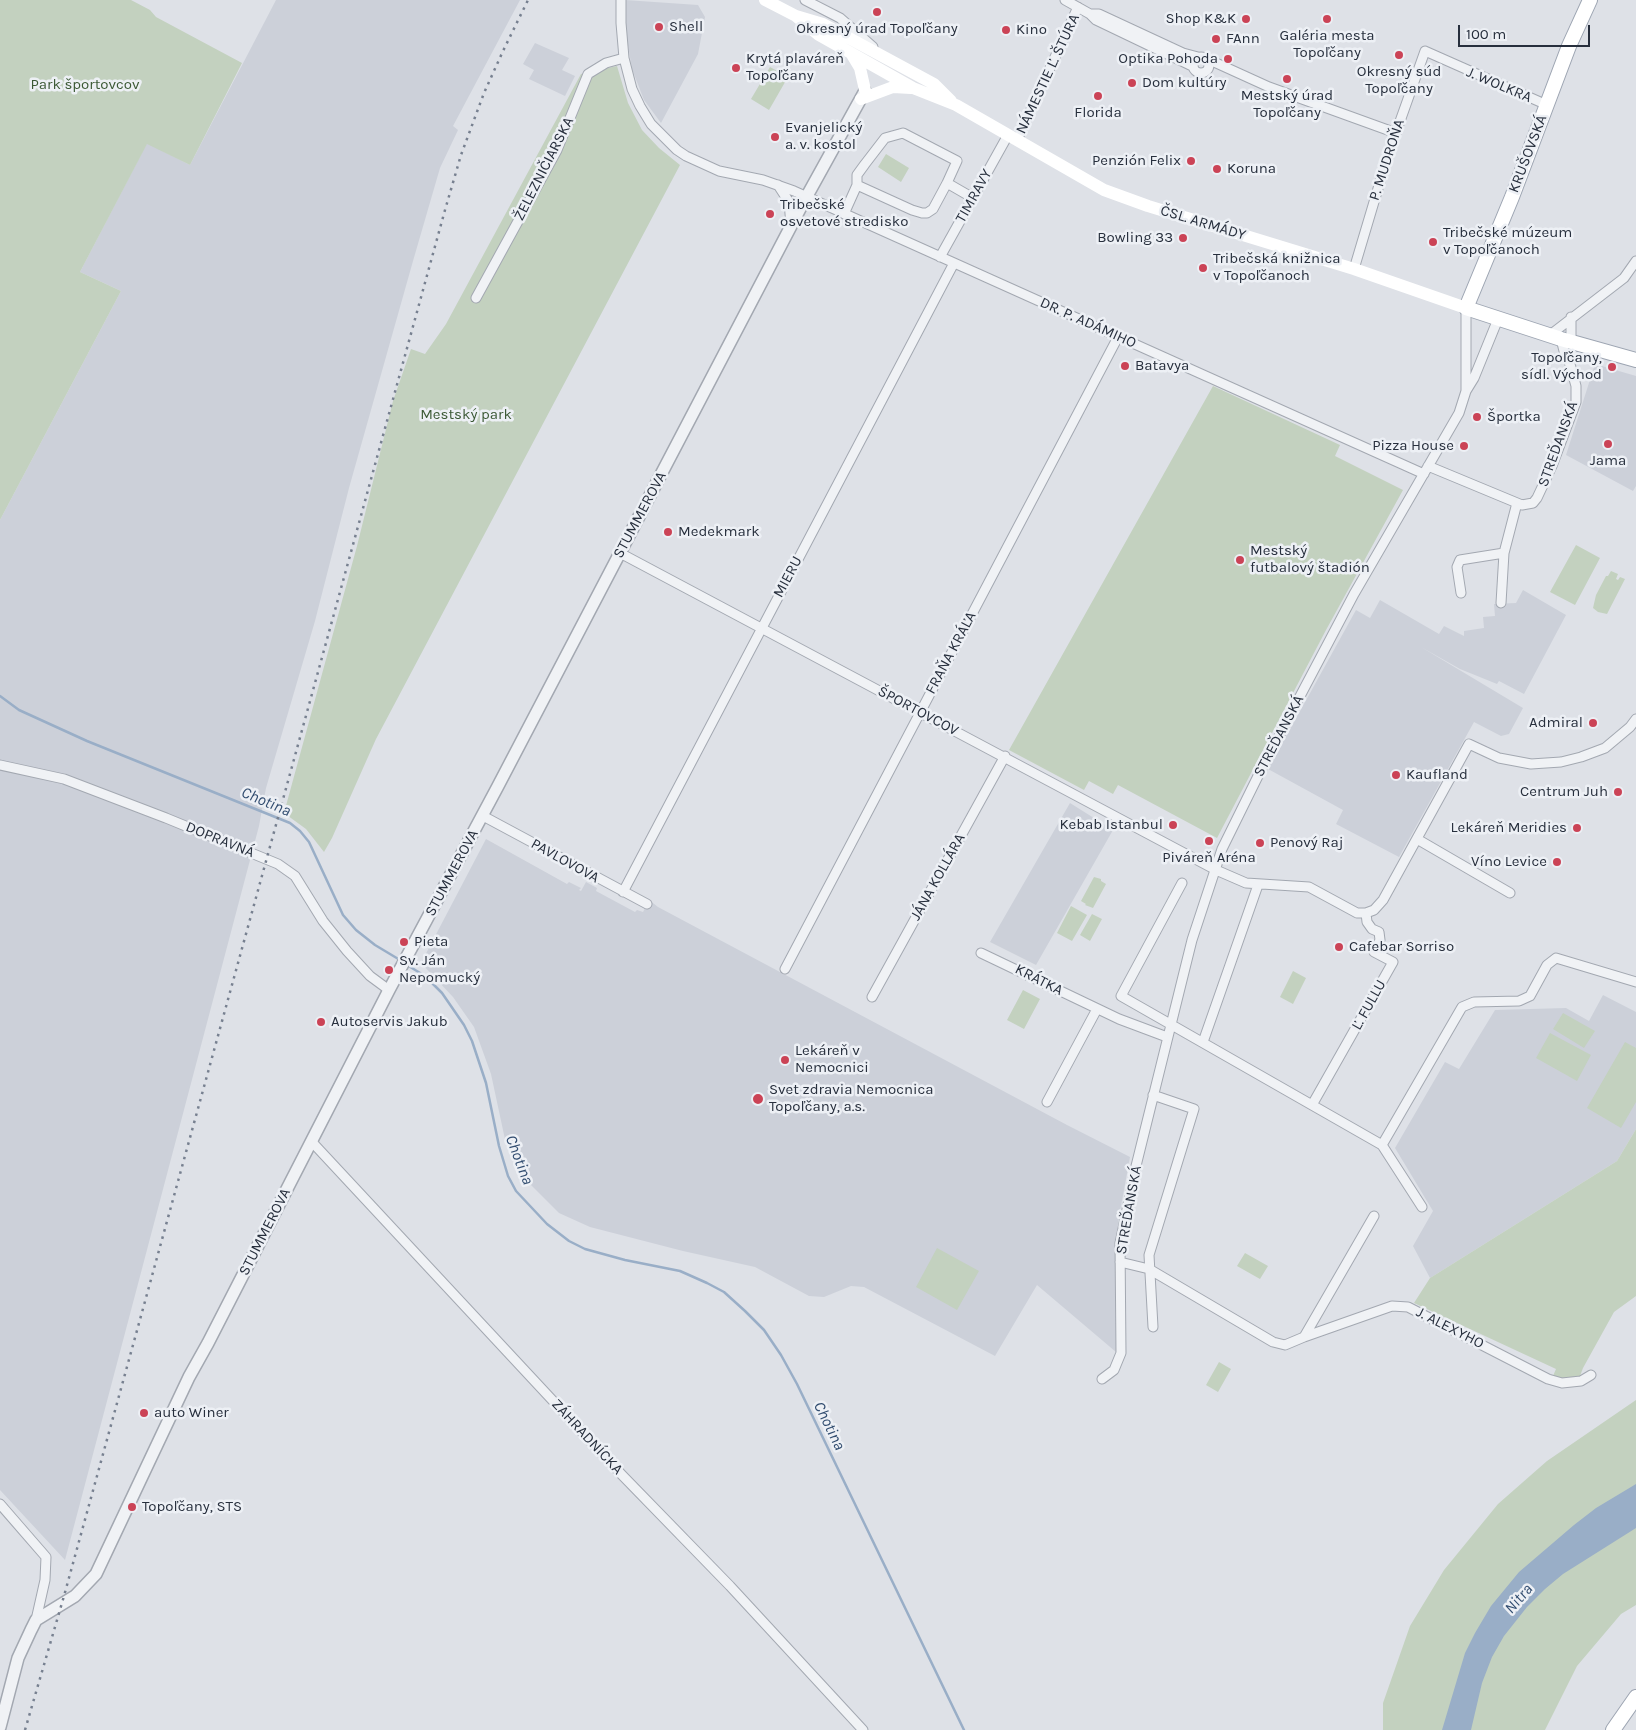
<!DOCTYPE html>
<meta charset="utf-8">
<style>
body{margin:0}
#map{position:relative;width:1636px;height:1730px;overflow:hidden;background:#dee1e7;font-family:Karla,sans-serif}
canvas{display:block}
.scale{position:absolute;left:1458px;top:25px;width:132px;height:22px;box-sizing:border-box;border:2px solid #272f3d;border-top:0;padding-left:6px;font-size:15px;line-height:18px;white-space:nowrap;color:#272f3d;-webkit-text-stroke:4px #edf0f5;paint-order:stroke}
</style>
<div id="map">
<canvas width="1636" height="1730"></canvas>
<div class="scale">100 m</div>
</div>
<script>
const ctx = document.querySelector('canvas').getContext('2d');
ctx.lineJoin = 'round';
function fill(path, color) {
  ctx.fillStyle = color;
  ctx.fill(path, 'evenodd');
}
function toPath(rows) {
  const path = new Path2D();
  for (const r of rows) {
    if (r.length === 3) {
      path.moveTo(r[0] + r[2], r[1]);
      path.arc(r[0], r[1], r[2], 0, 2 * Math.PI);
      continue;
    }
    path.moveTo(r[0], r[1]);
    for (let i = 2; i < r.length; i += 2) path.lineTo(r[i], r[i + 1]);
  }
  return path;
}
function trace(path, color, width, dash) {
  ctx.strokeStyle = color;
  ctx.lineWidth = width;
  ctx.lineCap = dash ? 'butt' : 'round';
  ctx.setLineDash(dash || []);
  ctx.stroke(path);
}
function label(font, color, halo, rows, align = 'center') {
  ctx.font = font + ' Karla,sans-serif';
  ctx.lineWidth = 5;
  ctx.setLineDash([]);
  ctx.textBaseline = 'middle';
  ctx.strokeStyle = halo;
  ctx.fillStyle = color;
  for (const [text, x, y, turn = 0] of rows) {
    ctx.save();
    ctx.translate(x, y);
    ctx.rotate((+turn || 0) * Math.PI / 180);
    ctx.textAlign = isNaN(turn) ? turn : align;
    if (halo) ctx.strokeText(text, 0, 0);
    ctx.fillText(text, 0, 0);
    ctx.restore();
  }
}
fill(toPath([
 [276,0,520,0,453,126,458,130,440,168,413,261,349,488,315,621,266,788,259,826,65,1560,0,1490,0,520,121,291,80,272,147,143,190,165],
 [625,0,698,5,705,17,698,54,661,123,644,100,632,69,626,33],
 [535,43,569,58,562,70,575,76,565,96,529,79,534,70,523,64],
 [1595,364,1636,376,1636,486,1633,491,1566,455],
 [1523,590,1566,615,1524,694,1499,681,1497,684,1460,669,1421,647,1523,708,1509,734,1501,736,1474,722,1399,857,1336,824,1343,810,1268,769,1356,610,1370,618,1380,600,1439,634,1444,626,1464,636,1464,631,1484,628,1483,617,1495,616,1494,604,1516,603],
 [1070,803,1113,830,1036,965,990,942],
 [486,839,567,884,569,882,581,888,579,890,581,891,586,882,597,888,596,891,635,912,637,910,643,912,649,900,658,907,1067,1125,1130,1157,1119,1217,1115,1258,1116,1352,1037,1285,995,1356,864,1287,851,1286,824,1297,809,1296,755,1267,683,1251,590,1227,559,1213,522,1176,506,1144,491,1074,474,1027,453,997,421,963],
 [1603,995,1636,1012,1636,1129,1617,1161,1430,1278,1413,1246,1433,1211,1395,1148,1445,1062,1459,1069,1495,1010,1566,1008,1589,1021]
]), '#ccd0d9');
fill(toPath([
 [0,0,131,0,150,10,156,17,242,63,190,165,147,144,80,272,121,291,0,520],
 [617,66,628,103,642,130,659,148,680,165,376,739,332,838,324,852,306,829,284,813,357,546,393,401,411,349,425,354,446,324,581,74],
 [770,67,788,77,769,110,751,99],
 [886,154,909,168,901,182,878,167],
 [1213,386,1340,445,1335,456,1403,490,1326,630,1217,838,1118,785,1113,794,1089,781,1084,790,1009,750],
 [1576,545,1600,558,1575,605,1550,592],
 [1611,571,1618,574,1616,579,1618,580,1620,577,1625,579,1607,614,1598,612,1593,608,1596,595,1606,576,1608,576],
 [1094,877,1101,879,1101,881,1106,884,1093,908,1085,905,1086,904,1081,901],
 [1071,906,1087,915,1072,941,1057,933],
 [1092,914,1102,919,1090,941,1080,935],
 [1293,971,1306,978,1293,1004,1280,997],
 [1023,990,1040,999,1024,1029,1007,1020],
 [1563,1013,1595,1031,1584,1048,1553,1029],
 [1550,1033,1591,1055,1577,1081,1536,1058],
 [1625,1042,1636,1048,1636,1102,1621,1128,1587,1108],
 [1636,1129,1636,1296,1614,1312,1583,1368,1580,1376,1569,1382,1553,1376,1556,1369,1414,1303,1430,1278,1617,1161],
 [937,1248,979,1271,957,1310,916,1287],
 [1245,1253,1268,1266,1260,1279,1237,1266],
 [1219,1362,1231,1369,1218,1392,1206,1385],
 [1636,1400,1636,1605,1621,1614,1577,1666,1545,1730,1383,1730,1383,1703,1410,1626,1444,1570,1498,1504,1547,1461]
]), '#c3d1bf');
fill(toPath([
 [1636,1484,1636,1528,1563,1574,1545,1589,1527,1607,1504,1636,1492,1657,1482,1683,1471,1730,1442,1730,1465,1653,1475,1633,1491,1606,1519,1572,1574,1525,1596,1508]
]), '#99aec7');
trace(toPath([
 [0,696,19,710,87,741,290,823,300,831,309,842,343,915,356,930,375,945,400,960],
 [407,965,425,976,442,993,464,1025,472,1041,486,1083,499,1146,508,1176,516,1191,547,1224,569,1241,585,1249,625,1260,680,1271,707,1283,724,1292,745,1311,764,1330,781,1355,797,1384,964,1730]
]), '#99aec7', 2.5);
const minor = toPath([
 [621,0,621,23,624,58,632,89,640,106,651,124,677,150,686,156,719,171,763,180,794,191,1424,474],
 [805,0,840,18,873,47],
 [1065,0,1090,14,1096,20,1192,66],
 [1090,14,1099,14,1183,53,1198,57],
 [1201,65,8],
 [1214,62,1269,87,1396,133],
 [1017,140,1078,7],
 [778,185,789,202,791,225],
 [857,185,912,210,922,213,927,213,933,209,947,183],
 [844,214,857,185,857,175,865,164,885,138,903,133,957,161,947,183,973,198],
 [940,257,1008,135],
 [1354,269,1388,155,1425,51,1547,105],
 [476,298,557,150,588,74,606,63,624,58],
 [1571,317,1571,341],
 [1550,335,1624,278,1636,261],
 [1466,391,1466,308],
 [1428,466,1522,505,1533,503,1537,498,1552,466,1576,402,1576,386,1570,364,1565,355,1561,339],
 [620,553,1216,870,1246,883,1309,887,1357,913,1366,913,1374,910,1383,900,1469,744,1499,758,1531,764,1561,762,1581,757,1605,748,1630,727,1636,719],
 [1461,593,1457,567,1460,560,1504,553,1517,503],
 [1501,603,1504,553],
 [0,765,64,779,166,818,278,864,295,876,323,921,347,951,370,976,389,990],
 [483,816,647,904],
 [1417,839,1510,893],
 [1182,883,1121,996,1382,1145,1462,1007,1474,1002,1519,1001,1530,996,1547,965,1556,958,1636,982],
 [623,892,954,263],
 [981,953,1119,1019,1167,1037],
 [785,969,1118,337],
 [872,997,1005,756],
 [1203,1042,1258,885],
 [1153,1095,1194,1109,1149,1255,1153,1327],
 [1047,1102,1097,1009],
 [1312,1105,1393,962,1374,952,1380,940,1379,932,1372,929,1367,922,1366,913],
 [312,1142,622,1475,730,1586,863,1730],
 [1382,1145,1422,1207],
 [1120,1262,1149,1269,1273,1342,1285,1345,1304,1337,1392,1306,1408,1307,1548,1379,1562,1383,1581,1381,1591,1375],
 [1304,1337,1374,1216],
 [1102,1379,1114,1370,1121,1353,1120,1243,1136,1166,1192,940,1222,849,1260,772,1354,594,1459,413,1466,391,1474,378,1498,319],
 [0,1504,46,1557,45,1580,36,1620]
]);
const tertiary = toPath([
 [0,1727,18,1658,31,1630,36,1620,75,1596,96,1574,189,1377,208,1343,389,990,498,786,802,205,865,91]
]);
const primary = toPath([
 [1590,0,1569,46,1512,197,1466,308,1561,339,1636,360],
 [1613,1730,1636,1697]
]);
trace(minor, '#a3a8b1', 11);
trace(tertiary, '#a3a8b1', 14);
trace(primary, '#9da5b2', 16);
trace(minor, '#f0f2f5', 9);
trace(tertiary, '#f0f2f5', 11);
trace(toPath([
 [765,0,796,16,823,24,884,57,934,84,951,101],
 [796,16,819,35,851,53,913,88,956,105,1104,190,1148,206,1354,269,1466,308],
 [851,53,860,68,865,90],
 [861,99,893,87,911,88]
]), '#fff', 12);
trace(primary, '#fff', 14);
trace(toPath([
 [25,1730,64,1596,445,210,461,155,484,93,503,51,528,0]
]), '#778090', 2.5, [2.5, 5]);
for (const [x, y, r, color] of [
 [877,12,5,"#cb4356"],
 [1246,19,5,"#cb4356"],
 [1327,19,5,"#cb4356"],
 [659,27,5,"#cb4356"],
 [1006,30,5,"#cb4356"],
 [1216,39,5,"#cb4356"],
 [1399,55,5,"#cb4356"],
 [1228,59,5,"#cb4356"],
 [736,68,5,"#cb4356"],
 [1287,79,5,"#cb4356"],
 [1132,83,5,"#cb4356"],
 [1098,96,5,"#cb4356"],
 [775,137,5,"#cb4356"],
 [1191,161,5,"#cb4356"],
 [1217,169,5,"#cb4356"],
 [770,214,5,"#cb4356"],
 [1183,238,5,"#cb4356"],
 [1433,242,5,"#cb4356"],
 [1203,268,5,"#cb4356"],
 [1125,366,5,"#cb4356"],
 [1612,367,5,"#cb4356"],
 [1477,417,5,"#cb4356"],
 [1608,444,5,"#cb4356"],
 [1464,446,5,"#cb4356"],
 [668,532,5,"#cb4356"],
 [1240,560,5,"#cb4356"],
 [1593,723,5,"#cb4356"],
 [1396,775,5,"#cb4356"],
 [1618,792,5,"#cb4356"],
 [1173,825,5,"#cb4356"],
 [1577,828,5,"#cb4356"],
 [1209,841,5,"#cb4356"],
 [1260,843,5,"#cb4356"],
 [1557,862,5,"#cb4356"],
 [404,942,5,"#cb4356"],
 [1339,947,5,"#cb4356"],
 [389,970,5,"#cb4356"],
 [321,1022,5,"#cb4356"],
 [785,1060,5,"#cb4356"],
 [758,1099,6,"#cb4356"],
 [144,1413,5,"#cb4356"],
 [132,1507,5,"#cb4356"]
]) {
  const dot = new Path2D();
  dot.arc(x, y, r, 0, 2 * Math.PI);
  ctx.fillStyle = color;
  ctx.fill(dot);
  trace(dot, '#edf0f5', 2);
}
label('15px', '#272f3d', '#edf0f5', [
 ["Shop K&K",1236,19,"right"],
 ["Shell",669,27],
 ["Okresný úrad Topoľčany",877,29,"center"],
 ["Kino",1016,30],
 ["Galéria mesta",1327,36,"center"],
 ["Topoľčany",1327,53,"center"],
 ["FAnn",1226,39],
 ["Krytá plaváreň",746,59],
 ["Topoľčany",746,76],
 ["Optika Pohoda",1218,59,"right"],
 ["Okresný súd",1399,72,"center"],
 ["Topoľčany",1399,89,"center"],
 ["Dom kultúry",1142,83],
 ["Mestský úrad",1287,96,"center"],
 ["Topoľčany",1287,113,"center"],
 ["Florida",1098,113,"center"],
 ["Evanjelický",785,128],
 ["a. v. kostol",785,145],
 ["Penzión Felix",1181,161,"right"],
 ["Koruna",1227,169],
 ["Tribečské",780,205],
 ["osvetové stredisko",780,222],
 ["Tribečské múzeum",1443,233],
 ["v Topoľčanoch",1443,250],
 ["Bowling 33",1173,238,"right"],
 ["Tribečská knižnica",1213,259],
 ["v Topoľčanoch",1213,276],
 ["Topoľčany,",1602,358,"right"],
 ["sídl. Východ",1602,375,"right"],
 ["Batavya",1135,366],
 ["Športka",1487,417],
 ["Pizza House",1454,446,"right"],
 ["Jama",1608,461,"center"],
 ["Medekmark",678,532],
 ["Mestský",1250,551],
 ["futbalový štadión",1250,568],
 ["Admiral",1583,723,"right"],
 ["Kaufland",1406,775],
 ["Centrum Juh",1608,792,"right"],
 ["Kebab Istanbul",1163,825,"right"],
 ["Lekáreň Meridies",1567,828,"right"],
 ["Penový Raj",1270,843],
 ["Piváreň Aréna",1209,858,"center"],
 ["Víno Levice",1547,862,"right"],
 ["Pieta",414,942],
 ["Cafebar Sorriso",1349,947],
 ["Sv. Ján",399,961],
 ["Nepomucký",399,978],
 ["Autoservis Jakub",331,1022],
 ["Lekáreň v",795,1051],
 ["Nemocnici",795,1068],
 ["Svet zdravia Nemocnica",769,1090],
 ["Topoľčany, a.s.",769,1107],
 ["auto Winer",154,1413],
 ["Topoľčany, STS",142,1507]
], 'left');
label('15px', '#272f3d', '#edf0f5', [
 ["NÁMESTIE Ľ. ŠTÚRA",1048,74,-65],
 ["J. WOLKRA",1499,85,23],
 ["KRUŠOVSKÁ",1528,154,-69],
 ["P. MUDROŇA",1387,160,-72],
 ["ŽELEZNIČIARSKA",544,169,-63],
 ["TIMRAVY",974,196,-61],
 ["ČSL. ARMÁDY",1203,223,17],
 ["DR. P. ADÁMIHO",1088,323,24],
 ["STREĎANSKÁ",1558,444,-70],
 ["STUMMEROVA",640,515,-62],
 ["MIERU",788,577,-62],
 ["FRAŇA KRÁĽA",951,653,-62],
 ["ŠPORTOVCOV",918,711,28],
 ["STREĎANSKÁ",1279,736,-62],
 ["DOPRAVNÁ",220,840,22],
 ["PAVLOVOVA",565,861,29],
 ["STUMMEROVA",452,873,-62],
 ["JÁNA KOLLÁRA",938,877,-61],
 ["KRÁTKA",1039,980,27],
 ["Ľ. FULLU",1369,1005,-61],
 ["STREĎANSKÁ",1129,1210,-80],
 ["STUMMEROVA",265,1232,-63],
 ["J. ALEXYHO",1450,1328,27],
 ["ZÁHRADNÍCKA",587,1437,47]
]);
label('15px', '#3b5935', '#edf0f5', [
 ["Park športovcov",85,85],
 ["Mestský park",466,415]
]);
label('italic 16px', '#324d70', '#edf0f5', [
 ["Chotina",266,802,23],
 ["Chotina",519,1160,69],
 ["Chotina",829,1426,64],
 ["Nitra",1519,1599,-49]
]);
</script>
